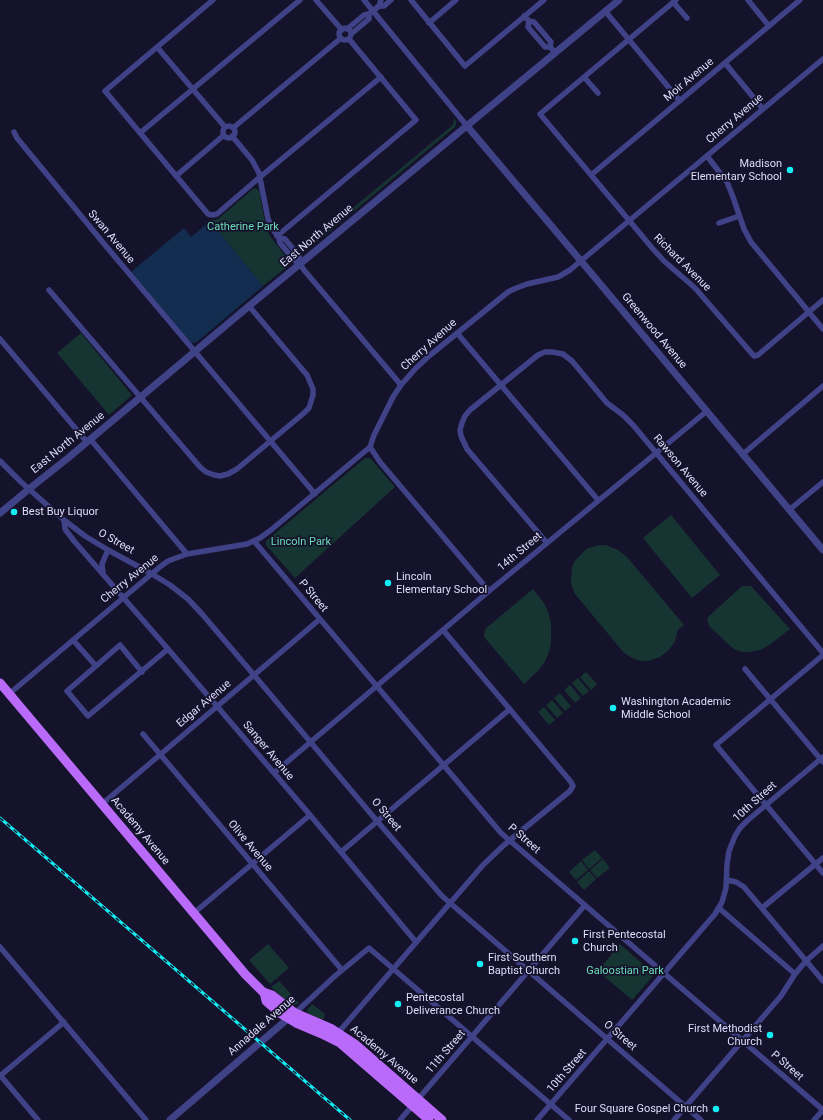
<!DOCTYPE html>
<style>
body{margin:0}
canvas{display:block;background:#15122b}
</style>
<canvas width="823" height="1120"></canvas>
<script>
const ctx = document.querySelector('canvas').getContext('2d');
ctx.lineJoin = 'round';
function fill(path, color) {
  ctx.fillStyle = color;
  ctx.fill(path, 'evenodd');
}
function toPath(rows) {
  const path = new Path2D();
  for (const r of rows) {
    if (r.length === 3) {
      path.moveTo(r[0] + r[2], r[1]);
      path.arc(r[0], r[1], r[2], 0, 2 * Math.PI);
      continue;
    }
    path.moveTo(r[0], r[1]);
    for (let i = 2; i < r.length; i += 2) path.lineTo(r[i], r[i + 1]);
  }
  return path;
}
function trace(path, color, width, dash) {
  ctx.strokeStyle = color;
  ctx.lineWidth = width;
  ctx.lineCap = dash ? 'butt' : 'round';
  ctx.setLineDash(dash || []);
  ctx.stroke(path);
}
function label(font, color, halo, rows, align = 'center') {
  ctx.font = font + ' Roboto,sans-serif';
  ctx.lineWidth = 3.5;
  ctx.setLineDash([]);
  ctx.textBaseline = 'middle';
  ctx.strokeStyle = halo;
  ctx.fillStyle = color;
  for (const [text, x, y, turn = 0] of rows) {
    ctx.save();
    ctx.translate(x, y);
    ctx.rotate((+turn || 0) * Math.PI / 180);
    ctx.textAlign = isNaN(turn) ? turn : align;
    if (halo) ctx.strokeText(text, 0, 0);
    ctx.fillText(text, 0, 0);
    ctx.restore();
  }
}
fill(toPath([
 [454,118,456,121,456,124,455,127,306,251,301,251,453,125],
 [254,188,257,189,260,192,260,196,265,223,270,236,288,260,288,266,263,286,210,221,218,219],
 [81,333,131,394,131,396,109,415,57,353],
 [365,458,370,458,395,487,295,578,266,545,266,541],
 [671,515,720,575,692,598,643,538],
 [600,545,606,545,618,550,627,557,684,625,678,630,675,641,669,650,660,657,648,661,641,661,634,659,624,653,575,594,571,584,572,567,574,562,583,552,588,548],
 [742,586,751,586,790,629,768,646,760,650,750,652,742,652,734,649,727,643,709,626,707,618],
 [533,589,544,603,548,612,551,622,551,642,549,652,545,662,538,671,524,684,484,637,485,629],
 [586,672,597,684,591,690,580,677],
 [578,678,589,691,583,696,572,683],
 [570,685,581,698,575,703,564,690],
 [560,693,571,706,565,711,554,698],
 [552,700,563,713,557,718,546,705],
 [544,707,555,720,549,725,538,712],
 [595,850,602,858,589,869,582,860],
 [603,859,610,868,597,878,590,870],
 [581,861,588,870,576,880,569,872],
 [589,871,596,879,584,890,577,882],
 [268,944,289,968,270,984,249,960],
 [620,944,652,972,653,976,632,1000,598,971],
 [279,981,299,1003,296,1005,293,1005,285,1000,271,987],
 [312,1004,325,1014,323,1021,308,1014,307,1010]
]), '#163431');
fill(toPath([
 [210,221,263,286,197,342,191,343,131,272,184,228,191,237]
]), '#122d4f');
trace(toPath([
 [213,0,105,91,208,214,212,215,217,214,260,177,381,77],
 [316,0,342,30],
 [364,0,467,126],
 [411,0,465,66,544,0],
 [676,0,540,114,653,249,664,261,695,288,754,356,758,355,823,300],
 [748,0,769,26],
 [673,2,687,18],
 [379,6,384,6,391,0],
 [605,11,680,101],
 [524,16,529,21,534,22,551,42,550,47,555,52],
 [529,21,528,27,545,47,550,47],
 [429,23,456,0],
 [345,34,6],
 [347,29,364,15,369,14,379,6,381,0],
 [351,34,369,19,369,14],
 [157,47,225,127],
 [725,63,763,109],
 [584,77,598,93],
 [229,132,6],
 [233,128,341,38],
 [14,132,17,138,105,245,315,494],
 [140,133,300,0],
 [232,136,252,160,259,173,268,219,274,231,279,238,280,243,294,260,300,264],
 [707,156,727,182,733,197,744,229,751,242,823,329],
 [591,175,800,0],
 [176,176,224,135],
 [719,223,739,216],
 [277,236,416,120,349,39],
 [279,238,285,239,299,256,300,264,304,270,401,385],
 [49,290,200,467,206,472,214,475,220,476,228,474,237,469,304,413,309,408,313,395,313,389,307,375,249,306],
 [457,333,598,500],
 [0,339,87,442],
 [91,440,187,554],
 [370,447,380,462,489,591],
 [743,454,823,386],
 [0,461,21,482,64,520,85,536,108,550,152,574,170,585,188,599,202,614,254,675,377,821,442,896,701,1120],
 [789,510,823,482],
 [64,520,65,529,74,541,168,649,310,815,416,942],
 [254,541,501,833,823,1110],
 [547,543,467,449,461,436,460,430,462,423,465,416,470,410,538,355,545,352,552,352,563,354,572,361,607,403,623,415,633,425,823,653],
 [103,573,102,564,108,550],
 [73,640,96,666,67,691,88,716,168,649],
 [823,655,716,745,823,873],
 [96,666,120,645,142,672],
 [745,669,823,762],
 [9,694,161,566,168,561,187,554,247,544,260,538,271,530,370,447,374,435,393,397,401,385,416,368,429,356,508,292,514,289,527,284,558,277,570,270,823,59],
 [143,734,342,970],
 [274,773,489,591,707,411],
 [102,804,320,619],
 [341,852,510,709],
 [727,880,736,882,744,887,823,981],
 [719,908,795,974],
 [762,908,823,858],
 [194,913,310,815],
 [0,947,146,1120],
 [295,1013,335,976,369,948,569,1120],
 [337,1034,483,865,504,845,570,791,573,786,571,782,443,630],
 [0,1075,38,1120],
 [0,1076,64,1022],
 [400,1120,585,905],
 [537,1120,715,914,722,902,726,888,727,864,729,851,735,836,740,828,748,820,823,757],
 [674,1120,781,996,795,974,806,961,823,946],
 [814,1120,823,1110]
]), '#404287', 5.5);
trace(toPath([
 [467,126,581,261,823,550],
 [0,513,29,489,68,458,249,306,619,0],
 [170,1120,291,1016]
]), '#404287', 7);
trace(toPath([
 [0,683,245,974,263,992,272,995,295,1013,332,1029,355,1044,442,1120],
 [264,992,266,1001,281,1014,296,1023,322,1034,340,1043,429,1120]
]), '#b96af8', 9);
const rail = toPath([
 [0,818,350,1120]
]);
trace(rail, '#13eef4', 3);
trace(rail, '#15122b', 1.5, [4.5]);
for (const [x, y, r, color] of [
 [790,170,4,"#13eef4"],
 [14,512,4,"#13eef4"],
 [388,583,4,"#13eef4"],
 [613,708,4,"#13eef4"],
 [575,941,4,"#13eef4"],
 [480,964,4,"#13eef4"],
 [398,1004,4,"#13eef4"],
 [770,1035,4,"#13eef4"],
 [716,1109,4,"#13eef4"]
]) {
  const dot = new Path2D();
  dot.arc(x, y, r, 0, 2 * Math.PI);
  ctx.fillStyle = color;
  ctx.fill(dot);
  trace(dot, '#15122b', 1.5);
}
label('11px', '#dfdefd', '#15122b', [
 ["Moir Avenue",689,80,-40],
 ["Cherry Avenue",735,119,-40],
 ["East North Avenue",317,236,-40],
 ["Swan Avenue",111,237,50],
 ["Richard Avenue",682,263,45],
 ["Greenwood Avenue",654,331,50],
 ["Cherry Avenue",429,345,-42],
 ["East North Avenue",68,443,-39],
 ["Rawson Avenue",680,466,50],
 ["O Street",116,542,29],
 ["14th Street",520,552,-40],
 ["Cherry Avenue",130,579,-39],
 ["P Street",313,596,50],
 ["Edgar Avenue",204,704,-40],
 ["Sanger Avenue",268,751,50],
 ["10th Street",755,802,-42],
 ["O Street",386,815,50],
 ["Academy Avenue",140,831,50],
 ["P Street",524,839,41],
 ["Olive Avenue",250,846,50],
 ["Annadale Avenue",262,1026,-41],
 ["O Street",620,1036,41],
 ["11th Street",446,1052,-49],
 ["Academy Avenue",384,1055,40],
 ["P Street",787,1066,41],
 ["10th Street",567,1071,-49]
]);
label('11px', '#dfdefd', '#15122b', [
 ["Madison",782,164,"right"],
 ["Elementary School",782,177,"right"],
 ["Best Buy Liquor",22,512],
 ["Lincoln",396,577],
 ["Elementary School",396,590],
 ["Washington Academic",621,702],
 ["Middle School",621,715],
 ["First Pentecostal",583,935],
 ["Church",583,948],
 ["First Southern",488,958],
 ["Baptist Church",488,971],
 ["Pentecostal",406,998],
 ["Deliverance Church",406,1011],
 ["First Methodist",762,1029,"right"],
 ["Church",762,1042,"right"],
 ["Four Square Gospel Church",708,1109,"right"]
], 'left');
label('11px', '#6bdcb8', '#15122b', [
 ["Catherine Park",243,227],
 ["Lincoln Park",301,542],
 ["Galoostian Park",625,971]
]);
</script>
